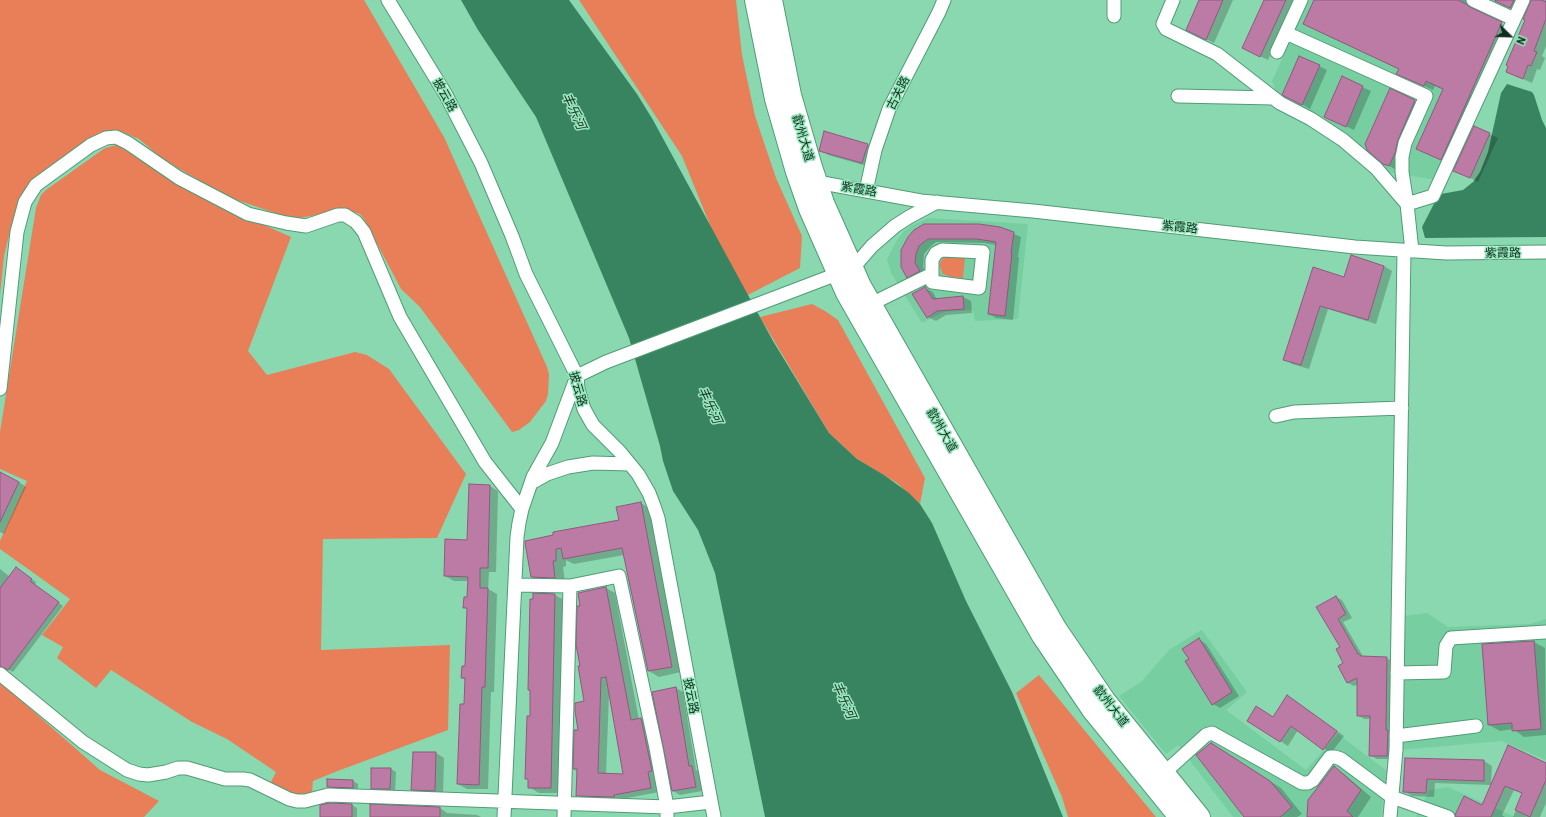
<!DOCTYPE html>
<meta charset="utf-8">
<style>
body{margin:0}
#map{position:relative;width:1546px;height:817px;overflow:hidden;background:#8ad8af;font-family:Barlow,sans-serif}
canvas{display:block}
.north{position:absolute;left:1490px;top:16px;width:40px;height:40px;-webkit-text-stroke:3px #97e6bc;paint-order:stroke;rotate:113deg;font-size:11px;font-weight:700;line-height:16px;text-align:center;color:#0e2f1f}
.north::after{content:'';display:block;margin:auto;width:14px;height:18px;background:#0e2f1f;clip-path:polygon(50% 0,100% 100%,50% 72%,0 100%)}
</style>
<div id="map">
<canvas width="1546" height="817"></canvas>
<div class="north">N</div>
</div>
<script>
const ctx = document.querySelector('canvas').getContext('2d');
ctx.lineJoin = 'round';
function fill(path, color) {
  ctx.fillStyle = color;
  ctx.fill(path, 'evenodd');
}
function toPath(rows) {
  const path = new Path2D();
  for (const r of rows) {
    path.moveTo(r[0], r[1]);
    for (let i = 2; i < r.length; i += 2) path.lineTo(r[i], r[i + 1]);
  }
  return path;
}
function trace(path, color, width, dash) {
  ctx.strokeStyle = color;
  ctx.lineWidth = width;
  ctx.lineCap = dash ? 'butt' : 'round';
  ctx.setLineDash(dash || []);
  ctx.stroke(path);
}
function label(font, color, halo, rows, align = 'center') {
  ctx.font = font + ' Barlow,"Noto Sans SC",sans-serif';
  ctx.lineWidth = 3;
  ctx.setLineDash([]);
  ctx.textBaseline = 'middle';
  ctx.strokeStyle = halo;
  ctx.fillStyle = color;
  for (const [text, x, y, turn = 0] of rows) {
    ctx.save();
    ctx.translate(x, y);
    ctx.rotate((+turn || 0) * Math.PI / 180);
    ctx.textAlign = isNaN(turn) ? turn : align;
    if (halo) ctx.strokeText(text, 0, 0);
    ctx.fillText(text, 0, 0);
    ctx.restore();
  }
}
fill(toPath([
 [1309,0,1466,0,1482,8,1447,83,1474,96,1436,180,1382,171,1338,128,1279,98,1272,81],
 [928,218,1028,224,1018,319,975,321,973,310,944,312,922,323,891,273,887,259,897,240,903,232,911,226],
 [1427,613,1448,627,1530,624,1546,619,1546,760,1501,741,1400,750,1403,616],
 [1202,630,1247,692,1226,710,1306,770,1338,734,1387,771,1381,817,1233,817,1178,745,1166,754,1119,696,1142,681,1170,649],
 [1448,787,1515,817,1416,817,1429,790]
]), '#77cea1');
fill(toPath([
 [0,0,364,0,444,137,547,367,549,374,548,394,546,401,530,422,519,430,512,432,420,307,401,289,364,219,360,214,347,210,293,219,228,197,164,160,139,139,120,131,114,131,31,188,16,210,12,223,4,256,0,295],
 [579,0,736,0,742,55,755,116,776,178,802,236,800,268,740,299,682,156],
 [117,145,211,201,291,237,248,351,267,375,355,352,367,355,389,369,466,474,437,538,323,539,321,650,450,645,448,730,335,772,313,781,311,805,270,784,276,772,227,739,192,722,111,670,96,688,57,658,63,647,42,635,70,599,0,549,0,541,27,481,0,469,0,432,36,208,41,195,46,190,105,148],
 [948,256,965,257,963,278,952,277,943,274,940,267,940,263,943,258],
 [812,304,825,311,838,320,925,478,920,504,897,483,857,459,829,433,760,317],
 [1039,675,1156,817,1068,817,1062,797,1016,693],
 [0,682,100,770,159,801,144,817,0,817]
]), '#e87f59');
fill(toPath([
 [461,0,569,0,637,94,653,120,773,341,829,433,857,459,884,475,909,493,920,504,932,523,966,601,1012,692,1063,817,765,817,715,573,698,530,673,491,663,461,660,446,629,338,536,117,478,30],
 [1507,84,1532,92,1534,95,1542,120,1546,128,1546,237,1425,238,1422,227,1438,196,1441,194,1463,190,1473,182,1480,172,1488,152,1501,93]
]), '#398460');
fill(toPath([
 [1200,0,1233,0,1214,43,1195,34],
 [1265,0,1296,0,1268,60,1251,52],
 [1315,0,1476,0,1474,7,1477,12,1510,28,1450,164,1426,153,1444,90,1435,86,1433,90,1406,78,1398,73,1399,69,1304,24],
 [1492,0,1526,0,1519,13],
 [1531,0,1546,0,1546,46,1542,56,1545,58,1540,70,1537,69,1532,83,1507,72,1526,20],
 [1319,66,1327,70,1310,109,1284,94],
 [1342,78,1371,91,1354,130,1325,117],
 [1390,90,1425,107,1400,172,1384,163],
 [1475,127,1498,138,1478,182,1455,170],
 [868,145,875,149,870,167,828,155,820,150],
 [1000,228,1021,237,1018,257,1019,258,1013,320,996,318,989,314,996,245,985,243,936,242,931,246,924,254,923,267,927,275,915,281,907,277,908,238],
 [1352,257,1384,266,1392,271,1376,324,1328,309,1309,369,1292,364,1284,359,1313,268,1345,278],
 [925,288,933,292,937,300,963,297,971,301,972,313,946,315,936,321,928,317],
 [0,477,19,482,26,487,4,534,0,532],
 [490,486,498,491,496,572,489,572,488,589,497,594,494,692,491,692,488,789,467,789,458,784,465,705,466,680,462,678,466,667,468,609,464,607,468,598,469,581,454,581,445,576,468,541],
 [641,503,651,509,681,672,659,677,649,671,624,555,574,564,566,560,566,566,563,567,565,583,542,583,532,577,526,541,620,520],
 [0,569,10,577,21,571,36,582,35,585,63,606,13,672,7,669,2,669,0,668],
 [606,588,615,593,639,720,641,719,650,724,659,792,622,799,585,800,577,795,577,771,574,769,579,731,585,702,581,666,581,607,579,593],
 [609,694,624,775,606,774],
 [555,595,564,600,560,793,539,793,529,787,529,780,526,778,531,717],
 [1336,597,1342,600,1352,618,1343,622,1364,658,1386,658,1392,661,1393,759,1377,759,1370,755,1371,719,1364,719,1358,715,1358,684,1354,686,1348,683,1339,666,1344,663],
 [1199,639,1206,644,1239,696,1220,708,1213,704,1190,659],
 [1534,642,1545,648,1546,735,1524,737,1513,729,1500,731,1489,725,1483,645],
 [676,688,683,692,696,770,699,771,702,791,680,795,673,791],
 [1288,696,1344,736,1331,753,1298,730,1288,746,1248,720,1273,718],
 [1509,747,1546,764,1546,803,1540,817,1513,817,1523,794,1514,790,1502,815,1505,817,1457,817,1482,806],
 [1222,750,1281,788,1302,814,1297,817,1246,817],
 [436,753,444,758,443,795,420,794,412,789],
 [1406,759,1484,761,1492,766,1491,785,1435,783,1434,797,1412,796,1404,791],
 [1334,768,1344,774,1371,797,1358,817,1308,817],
 [391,769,396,772,395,792,377,791,372,788],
 [353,781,358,784,358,790,333,789,328,787],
 [352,805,357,808,357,817,321,817],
 [371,806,440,808,447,813,477,815,481,817,371,817]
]), '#0003');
const building = toPath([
 [1199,0,1223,0,1206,40,1186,30,1199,0],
 [1264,0,1286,0,1260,57,1242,48,1264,0],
 [1314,0,1458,0,1466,4,1470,7,1502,22,1441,160,1416,149,1443,89,1426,81,1424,86,1396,74,1399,69,1303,24,1314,0],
 [1496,0,1514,0,1510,8,1495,1,1496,0],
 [1531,0,1541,0,1546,2,1546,19,1534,51,1537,52,1531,66,1528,65,1523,79,1506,72,1508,66,1506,65,1525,20,1523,19,1531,0],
 [1299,56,1320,65,1302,105,1282,95,1299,56],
 [1342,76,1363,86,1346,127,1324,117,1342,76],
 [1390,88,1415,100,1398,140,1395,153,1389,166,1383,164,1367,150,1365,144,1390,88],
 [1474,126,1490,133,1470,178,1453,171,1474,126],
 [824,131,868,144,862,163,819,151,824,131],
 [924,224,979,224,1000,227,1014,232,1011,253,1012,253,1005,316,988,314,996,242,977,239,928,239,919,246,916,254,915,263,920,271,907,278,901,267,901,250,908,237,914,230,924,224],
 [1351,255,1384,266,1368,320,1320,306,1301,365,1283,360,1313,267,1344,277,1351,255],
 [925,287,933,299,963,296,964,309,937,311,927,318,912,294,925,287],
 [0,472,19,482,0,522,0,472],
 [469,484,490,485,488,568,480,568,480,588,488,588,485,687,482,687,479,785,457,784,460,704,464,704,465,678,461,678,462,666,465,666,467,608,463,608,464,597,467,597,468,577,444,576,445,539,467,540,469,484],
 [641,502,672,667,648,671,622,548,563,559,561,548,556,549,556,561,553,561,555,578,531,577,525,543,525,541,553,535,553,532,619,520,616,507,641,502],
 [16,567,32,579,30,581,59,602,8,670,0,666,0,588,16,567],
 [606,587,631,720,641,718,652,771,648,772,651,788,614,795,614,797,576,796,577,769,573,769,574,730,578,730,575,711,575,703,584,701,578,666,580,666,576,645,577,606,580,606,578,593,606,587],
 [606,677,623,774,598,773,601,678,606,677],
 [533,593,555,594,551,788,528,788,528,779,525,779,527,716,530,716,530,690,528,690,530,599,533,599,533,593],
 [1336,596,1346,614,1338,619,1358,654,1359,654,1361,656,1387,657,1386,730,1388,730,1387,756,1369,756,1370,716,1357,716,1357,678,1347,683,1338,666,1343,663,1336,649,1340,647,1316,607,1336,596],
 [1199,638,1232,692,1212,705,1185,661,1189,659,1182,649,1199,638],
 [1534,641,1541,729,1512,731,1512,723,1488,725,1482,644,1534,641],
 [676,687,689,766,692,766,696,787,672,791,652,692,676,687],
 [1287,695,1337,731,1323,750,1291,726,1280,742,1247,721,1256,706,1273,717,1287,695],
 [1211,743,1270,781,1292,807,1280,817,1244,817,1196,755,1211,743],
 [1508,745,1546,763,1546,780,1530,817,1515,810,1522,793,1505,786,1491,817,1456,817,1455,815,1464,796,1482,805,1508,745],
 [413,752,436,752,435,791,411,790,413,752],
 [1405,758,1484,760,1484,781,1427,779,1426,793,1403,792,1405,758],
 [1334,766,1361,790,1347,811,1353,817,1307,817,1308,800,1334,766],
 [371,768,391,768,390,789,371,789,371,768],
 [327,779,353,780,353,788,327,787,327,779],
 [329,803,352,804,352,817,320,817,320,805,329,803],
 [370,804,440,807,440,817,370,817,370,804]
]);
fill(building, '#bb7ba5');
trace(building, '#93567f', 1);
const minor = toPath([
 [388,0,446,95,481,163,512,236,526,274,577,376,578,389,584,409,593,425,620,452,638,474,649,493,654,506,658,518,714,817],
 [1173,0,1163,24,1166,29,1217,54,1280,103,1311,119,1343,140,1376,168,1407,204],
 [1473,0,1514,19],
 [1114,16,1114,0],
 [1286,33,1426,96,1405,143,1402,157,1402,172,1407,204,1412,251],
 [1277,52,1301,0],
 [1178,96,1274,98],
 [817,182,921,201,1033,211,1355,247,1446,253,1546,252],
 [866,191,875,150,889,109,939,12,944,0],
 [1407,204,1433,196,1523,0],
 [942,250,983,252,979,288,932,282,932,260,936,253,942,250],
 [871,304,932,274],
 [0,389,17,232,25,202,36,185,91,145,106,138,116,137,128,143,179,178,248,214,286,223,306,226,338,215,345,215,356,222,364,232,400,317,485,462,522,509],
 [1276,416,1294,412,1402,408],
 [531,483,547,474,568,467,593,463,629,464],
 [515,585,570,586,564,817],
 [570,586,619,576,656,748,667,807,667,817],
 [1397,673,1444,672,1446,646,1451,638,1546,632],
 [0,674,83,742,127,770,139,774,148,775,166,772,178,768,187,768,225,779,243,779,250,780,289,799,297,801,305,801,328,795,667,807,711,802],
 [1396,736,1476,726],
 [1164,773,1206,735,1212,733,1302,783,1308,783,1313,780,1330,757,1335,757,1341,759,1392,797,1448,817],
 [504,817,517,537,519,523,522,509,533,477,552,443,577,376,606,362,853,268,872,246,895,226,909,217,937,202],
 [1390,817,1396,750,1404,251]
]);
const highway = toPath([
 [755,0,775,99,796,172,809,209,846,293,1042,636,1092,710,1179,817],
 [772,0,791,95,812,167,824,203,861,286,1056,628,1105,700,1200,817]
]);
trace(minor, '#4f9c75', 15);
trace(highway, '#4f9c75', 22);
trace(minor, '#fff', 13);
trace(highway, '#fff', 20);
label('12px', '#0e2f1f', '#97e6bc', [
 ["古关路",898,93,-63],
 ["披云路",445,95,61],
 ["歙州大道",803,138,74],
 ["紫霞路",859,189,10],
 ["紫霞路",1180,227,6],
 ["紫霞路",1503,253,-1],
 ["披云路",578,389,74],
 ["歙州大道",942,430,60],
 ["披云路",691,696,79],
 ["歙州大道",1111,706,52]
]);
label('italic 13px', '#1b3327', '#97e6bc', [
 ["丰乐河",574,111,65],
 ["丰乐河",710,405,65],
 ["丰乐河",844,700,66]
]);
</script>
